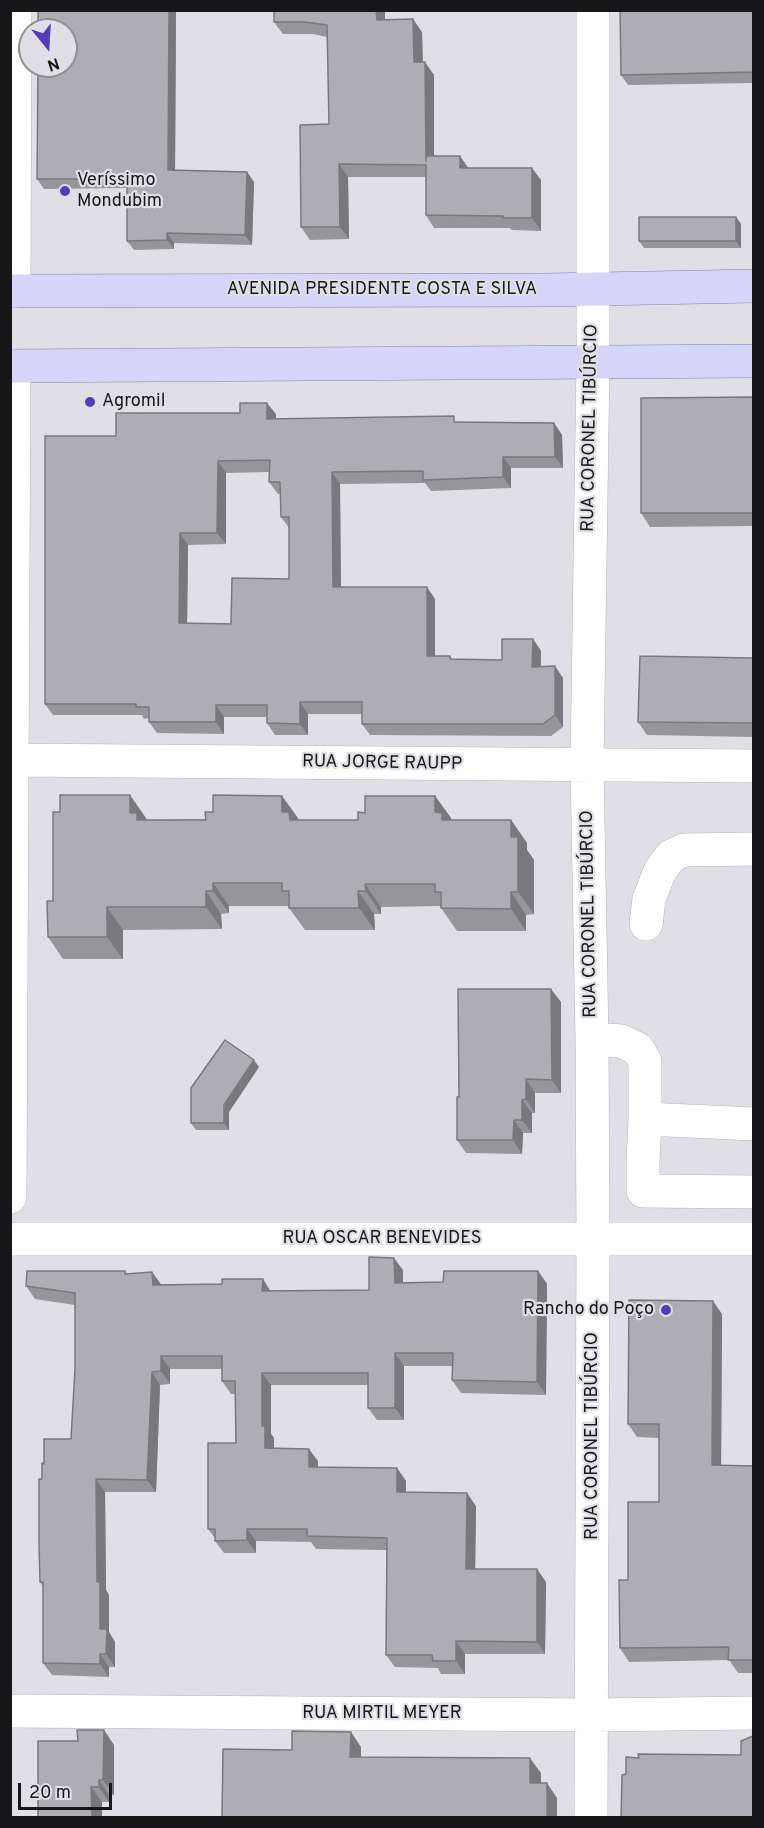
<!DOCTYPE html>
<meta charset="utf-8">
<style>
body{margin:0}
#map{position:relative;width:764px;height:1828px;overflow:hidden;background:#dfdfe5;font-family:Overpass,sans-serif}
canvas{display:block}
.frame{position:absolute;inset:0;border:12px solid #171719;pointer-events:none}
.north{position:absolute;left:18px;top:18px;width:60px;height:60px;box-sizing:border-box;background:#dfdfe5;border:2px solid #8f8f93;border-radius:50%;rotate:162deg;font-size:16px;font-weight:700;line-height:24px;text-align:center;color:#171719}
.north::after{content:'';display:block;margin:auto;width:21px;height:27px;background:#543cb4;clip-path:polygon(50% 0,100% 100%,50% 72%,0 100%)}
.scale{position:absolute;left:18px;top:1783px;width:94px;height:27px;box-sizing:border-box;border:3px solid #171719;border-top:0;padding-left:8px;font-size:18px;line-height:21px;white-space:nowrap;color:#171719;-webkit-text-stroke:4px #dfdfe5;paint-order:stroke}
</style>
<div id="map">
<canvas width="764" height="1828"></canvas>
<div class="frame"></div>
<div class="north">N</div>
<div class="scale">20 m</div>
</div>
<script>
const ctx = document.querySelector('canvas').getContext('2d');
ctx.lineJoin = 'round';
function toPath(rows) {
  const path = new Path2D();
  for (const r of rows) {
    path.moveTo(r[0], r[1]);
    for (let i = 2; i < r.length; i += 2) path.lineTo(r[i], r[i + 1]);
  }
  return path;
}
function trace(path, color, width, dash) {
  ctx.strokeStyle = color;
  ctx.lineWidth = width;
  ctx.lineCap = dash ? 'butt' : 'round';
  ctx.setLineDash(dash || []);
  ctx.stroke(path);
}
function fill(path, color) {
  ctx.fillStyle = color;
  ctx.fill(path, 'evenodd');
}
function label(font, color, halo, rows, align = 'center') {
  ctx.font = font + ' Overpass,sans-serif';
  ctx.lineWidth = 4.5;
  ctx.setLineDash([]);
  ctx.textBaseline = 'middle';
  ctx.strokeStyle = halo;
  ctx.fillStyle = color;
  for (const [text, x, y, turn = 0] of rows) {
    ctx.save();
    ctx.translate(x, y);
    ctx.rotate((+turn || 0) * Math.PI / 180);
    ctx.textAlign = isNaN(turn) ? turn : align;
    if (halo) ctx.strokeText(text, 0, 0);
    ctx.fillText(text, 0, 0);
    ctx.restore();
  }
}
const minor = toPath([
 [14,291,15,10],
 [10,760,754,766],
 [646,924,649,899,660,871,671,856,684,850,754,849],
 [592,1039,621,1041,638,1049,645,1061,645,1119],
 [754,1124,645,1119,643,1161,643,1191,754,1192],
 [10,1197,14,366],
 [10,1239,754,1239],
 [10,1711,592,1715,754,1713],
 [591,1818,593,1239,592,1039,587,766,593,362,593,10]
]);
const major = toPath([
 [10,291,546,290,754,286],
 [10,366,754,361]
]);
trace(minor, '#b4b4ba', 34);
trace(major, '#8180a7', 34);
trace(minor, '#fff', 33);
trace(major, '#d6d4f8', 33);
fill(toPath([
 [38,10,175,10,176,12,175,170,247,172,254,182,252,245,174,243,174,249,134,250,127,241,127,188,44,189,37,179],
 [753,10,753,83,628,85,621,75],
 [385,20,422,32,423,62,434,75,434,156,468,168,541,180,541,231,512,230,510,228,434,228,426,215,426,177,348,177,349,239,310,240,301,227,329,124,327,37,313,34,283,34,274,22],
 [736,217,741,224,741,248,644,248,639,241],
 [753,397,753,526,650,527,641,513],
 [276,414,276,419,554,423,562,435,563,468,511,468,511,488,431,491,425,483,340,484,341,587,435,599,435,656,450,656,452,659,502,660,533,639,541,651,541,667,563,678,563,727,551,736,370,735,362,724,362,714,308,714,308,735,275,735,267,723,267,717,224,717,224,734,157,733,149,722,149,718,144,719,142,715,53,715,45,704,116,436],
 [270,472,269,482,278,494,280,494,281,517,289,528,289,579,231,624,187,623,188,545,226,544,226,473],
 [753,658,753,737,647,735,638,722],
 [435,796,451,818,451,820,511,820,527,843,527,850,534,860,534,914,526,915,526,931,457,931,441,908,441,906,381,907,381,914,374,914,375,930,305,930,289,908,289,906,229,906,229,913,221,914,222,929,123,930,123,959,63,959,48,937,53,901,60,812,146,818,146,820,298,818,298,820,358,820,365,813],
 [561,1002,561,1093,535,1093,535,1113,532,1113,532,1133,523,1133,522,1154,466,1153,457,1140,459,1097],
 [259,1067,229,1112,229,1130,196,1130,191,1123],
 [403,1270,403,1283,443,1282,538,1271,547,1284,546,1395,461,1393,452,1380,452,1366,404,1366,404,1420,377,1420,368,1408,368,1385,271,1385,271,1434,274,1438,274,1448,318,1461,318,1467,397,1468,406,1481,406,1492,476,1506,475,1569,546,1582,545,1654,465,1654,465,1674,441,1674,438,1668,395,1667,386,1655,387,1550,316,1549,311,1542,256,1541,256,1553,224,1553,215,1541,215,1538,208,1529,236,1443,235,1394,231,1394,222,1381,222,1369,170,1369,170,1384,160,1385,156,1492,105,1492,106,1590,109,1595,109,1632,115,1642,115,1667,109,1667,109,1677,52,1675,43,1663,43,1586,40,1582,42,1479,44,1464,71,1439,75,1369,75,1305,35,1299,26,1286,125,1271,127,1274,152,1272,161,1284,222,1284,263,1279,270,1291,369,1290],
 [722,1314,721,1465,753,1466,753,1673,738,1673,729,1660,629,1662,620,1648,628,1580,659,1502,659,1438,637,1437,628,1424],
 [114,1745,114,1795,109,1795,109,1802,102,1802,102,1818,38,1818]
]), '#95959a');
fill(toPath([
 [169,10,175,10,176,12,175,180,168,170],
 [376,10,385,10,385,32,377,20],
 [413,19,422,32,423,74,414,62],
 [425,62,434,75,434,174,426,161],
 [460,156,469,169,460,168],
 [339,164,348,177,349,239,340,227],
 [532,168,541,180,541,231,532,218],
 [247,172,254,182,252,245,245,235],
 [736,217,741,224,741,248,736,241],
 [167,233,174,243,174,249,167,240],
 [267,403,276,414,275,431,267,419],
 [554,423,562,435,563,468,555,457],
 [503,457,511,468,511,488,503,477],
 [218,461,226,473,226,544,217,533],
 [332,472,340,484,341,599,333,587],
 [180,533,188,545,187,635,179,623],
 [427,587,435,599,435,667,427,656],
 [533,639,541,651,540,678,532,667],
 [555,666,563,678,563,727,555,715],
 [300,702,308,714,308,735,300,724],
 [216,705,224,717,224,734,216,722],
 [130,795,146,818,146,826,153,835,130,813],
 [282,796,298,818,298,824,305,842,282,812],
 [435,796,451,818,451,825,458,843,435,812],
 [511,820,527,843,527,850,534,860,534,914,518,892,511,837],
 [213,883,229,906,229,913,213,891],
 [365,884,381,907,381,914,366,891],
 [206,891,221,914,222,929,206,907],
 [358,891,374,914,375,930,359,908],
 [511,892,526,915,526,931,511,909],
 [107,907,123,930,123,959,107,937],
 [551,989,561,1002,561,1093,552,1080],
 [254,1060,259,1067,229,1112,229,1130,224,1123,224,1105],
 [526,1079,535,1093,535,1113,526,1099],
 [522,1100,532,1113,532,1133,522,1120],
 [514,1120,523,1133,522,1154,513,1140],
 [394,1258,403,1270,403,1295,395,1283],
 [538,1271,547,1284,546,1395,537,1382],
 [152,1272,161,1285,153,1285],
 [263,1279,271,1292,262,1291],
 [713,1301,722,1314,721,1479,712,1465],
 [395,1353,404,1366,404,1420,395,1408],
 [161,1356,170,1369,170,1384,161,1371],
 [152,1372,160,1385,156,1492,147,1480],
 [262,1373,271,1385,271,1434,274,1438,274,1461,265,1448,262,1426],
 [309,1449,318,1461,318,1480,309,1467],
 [397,1468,406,1481,406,1505,397,1492],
 [96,1479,105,1492,106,1590,109,1595,109,1632,115,1642,115,1667,106,1654,100,1629,97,1582],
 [467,1493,476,1506,475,1582,466,1569],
 [247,1529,256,1541,256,1553,247,1540],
 [537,1569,546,1582,545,1654,537,1642],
 [456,1641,465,1654,465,1674,456,1661],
 [100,1654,109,1667,109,1677,100,1664],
 [104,1730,114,1745,114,1795,103,1780],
 [351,1732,361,1747,361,1772,350,1757],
 [530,1758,541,1773,541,1798,530,1783],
 [99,1780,109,1795,109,1802,99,1787],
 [547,1783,557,1798,557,1818,547,1818],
 [91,1787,102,1802,102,1818,92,1818]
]), '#79797d');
const building = toPath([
 [38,10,169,10,168,170,247,172,245,235,167,233,167,240,127,241,127,179,37,179,38,66,66,66,66,30,38,30,38,10],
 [274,10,376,10,377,20,413,19,414,62,425,62,426,161,426,156,460,156,460,168,532,168,532,218,503,218,503,216,426,215,426,165,339,164,340,227,301,227,300,125,329,124,327,25,305,22,274,22,274,10],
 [620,10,753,10,753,72,621,75,620,10],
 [639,217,736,217,736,241,639,241,639,217],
 [753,397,753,513,641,513,641,398,753,397],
 [240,403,267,403,267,419,454,416,454,422,554,423,555,457,503,457,503,477,423,480,423,471,332,472,333,587,427,587,427,656,450,656,450,659,502,660,502,639,533,639,532,667,555,666,555,715,543,724,362,724,362,702,300,702,300,724,267,723,267,705,216,705,216,722,149,722,149,707,136,707,136,704,45,704,45,436,116,436,116,413,240,413,240,403],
 [270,460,269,482,280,482,281,517,289,517,289,579,232,578,231,624,179,623,180,533,217,533,218,461,270,460],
 [640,656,753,658,753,723,638,722,640,656],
 [60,795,130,795,130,813,137,813,137,820,206,820,205,812,213,812,213,795,282,796,282,812,289,812,290,820,358,820,358,812,365,813,365,796,435,796,435,812,442,813,442,820,511,820,511,837,518,837,518,892,511,892,511,909,441,908,441,892,435,892,435,884,365,884,366,891,358,891,359,908,289,908,289,891,282,891,282,883,213,883,213,891,206,891,206,907,107,907,107,937,48,937,47,901,53,901,53,812,60,812,60,795],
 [458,989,551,989,552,1080,526,1079,526,1099,522,1100,522,1120,514,1120,513,1140,457,1140,457,1097,459,1097,458,989],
 [225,1040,254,1060,224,1105,224,1123,191,1123,191,1088,225,1040],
 [369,1257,394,1258,395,1283,443,1282,444,1271,538,1271,537,1382,452,1380,453,1353,395,1353,395,1408,368,1408,368,1373,262,1373,262,1426,265,1426,265,1448,309,1449,309,1467,397,1468,397,1492,467,1493,466,1569,537,1569,537,1642,456,1641,456,1661,433,1661,432,1655,386,1655,387,1538,307,1536,307,1529,247,1529,247,1540,215,1541,215,1529,208,1529,208,1443,236,1443,235,1381,222,1381,222,1356,161,1356,161,1371,152,1372,147,1480,96,1479,97,1582,100,1582,100,1629,107,1629,106,1654,100,1654,100,1664,43,1663,43,1582,40,1582,39,1543,39,1479,42,1479,42,1463,44,1464,44,1439,71,1439,75,1369,75,1293,26,1286,27,1271,125,1271,125,1274,152,1272,153,1285,222,1284,222,1279,263,1279,262,1291,369,1290,369,1257],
 [629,1300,713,1301,712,1465,753,1466,753,1660,728,1660,729,1647,620,1648,619,1580,628,1580,628,1502,659,1502,659,1424,628,1424,629,1300],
 [77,1730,104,1730,103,1780,99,1780,99,1787,91,1787,92,1818,38,1818,38,1741,78,1741,77,1730],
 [292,1731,351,1732,350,1757,530,1758,530,1783,547,1783,547,1818,222,1818,223,1749,292,1750,292,1731],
 [753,1736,753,1818,621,1818,622,1775,626,1774,626,1757,639,1758,638,1754,741,1755,741,1741,753,1736]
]);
fill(building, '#adadb3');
trace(building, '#79797d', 1.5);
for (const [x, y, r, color] of [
 [65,191,6,"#543cb4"],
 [90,402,6,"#543cb4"],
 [666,1310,6,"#543cb4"]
]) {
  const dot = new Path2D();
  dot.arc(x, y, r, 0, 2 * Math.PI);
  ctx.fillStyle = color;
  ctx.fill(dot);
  trace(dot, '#dfdfe5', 2);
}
label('18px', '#171719', '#dfdfe5', [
 ["Veríssimo",77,181],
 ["Mondubim",77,202],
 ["Agromil",102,402],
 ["Rancho do Poço",654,1310,"right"]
], 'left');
label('18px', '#171719', '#dfdfe5', [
 ["AVENIDA PRESIDENTE COSTA E SILVA",382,290],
 ["RUA CORONEL TIBÚRCIO",591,428,-89],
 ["RUA JORGE RAUPP",382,764,1],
 ["RUA CORONEL TIBÚRCIO",590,914,-91],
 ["RUA OSCAR BENEVIDES",382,1239],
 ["RUA CORONEL TIBÚRCIO",593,1436,-90],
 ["RUA MIRTIL MEYER",382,1714]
]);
</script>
